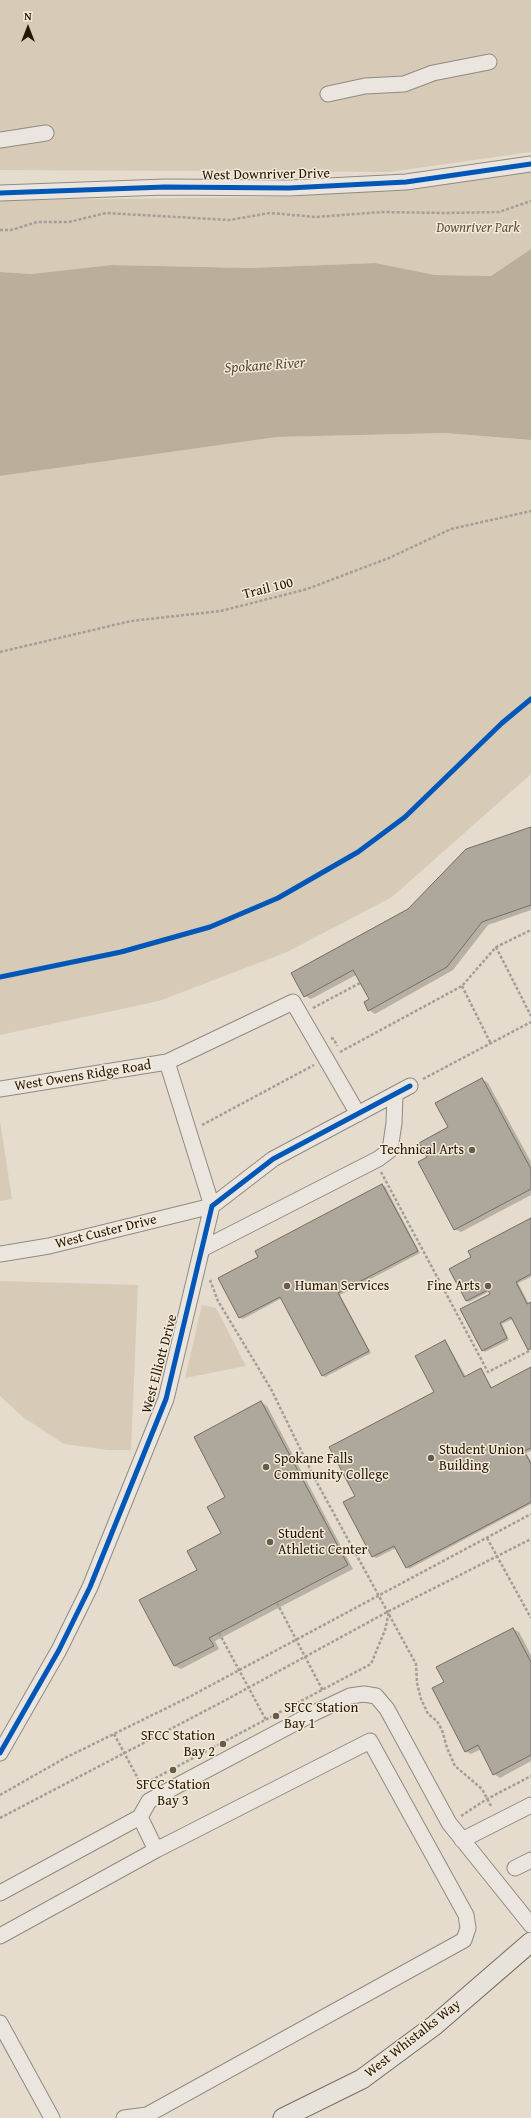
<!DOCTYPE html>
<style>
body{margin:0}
#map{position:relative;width:531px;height:2118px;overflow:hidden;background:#e5dcce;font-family:"Gentium Book Plus",serif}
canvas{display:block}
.north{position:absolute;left:8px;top:8px;width:40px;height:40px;-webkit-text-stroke:3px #f4ead9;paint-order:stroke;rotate:0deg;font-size:11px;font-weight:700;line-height:16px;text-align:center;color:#241603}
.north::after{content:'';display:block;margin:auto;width:14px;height:18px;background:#241603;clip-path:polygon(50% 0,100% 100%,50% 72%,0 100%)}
</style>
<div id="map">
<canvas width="531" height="2118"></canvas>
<div class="north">N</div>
</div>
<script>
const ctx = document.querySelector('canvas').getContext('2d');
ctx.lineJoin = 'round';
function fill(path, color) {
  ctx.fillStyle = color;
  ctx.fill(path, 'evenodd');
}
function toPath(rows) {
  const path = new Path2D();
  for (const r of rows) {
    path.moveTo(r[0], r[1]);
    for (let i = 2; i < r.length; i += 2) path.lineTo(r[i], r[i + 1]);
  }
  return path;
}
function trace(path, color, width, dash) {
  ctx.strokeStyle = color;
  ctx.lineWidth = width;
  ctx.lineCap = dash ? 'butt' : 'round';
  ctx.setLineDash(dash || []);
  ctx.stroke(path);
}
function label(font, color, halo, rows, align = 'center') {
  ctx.font = font + ' "Gentium Book Plus",serif';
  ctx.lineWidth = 3;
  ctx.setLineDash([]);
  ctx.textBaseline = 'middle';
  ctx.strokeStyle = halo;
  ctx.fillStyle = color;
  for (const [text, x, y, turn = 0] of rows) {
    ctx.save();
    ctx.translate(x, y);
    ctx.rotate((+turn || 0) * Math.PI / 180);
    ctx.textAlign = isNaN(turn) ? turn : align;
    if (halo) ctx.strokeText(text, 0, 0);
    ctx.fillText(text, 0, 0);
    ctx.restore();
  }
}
fill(toPath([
 [0,0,531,0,531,152,389,172,0,170],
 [531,170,531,249,491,276,435,275,375,263,250,268,111,265,31,274,0,272,0,200,290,197,473,180],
 [445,433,531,440,531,774,392,897,287,952,159,1001,0,1035,0,476,277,437],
 [0,1121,12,1199,0,1201],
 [0,1281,138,1285,131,1450,108,1450,64,1444,23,1417,0,1396],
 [202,1305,216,1308,246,1366,185,1378]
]), '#d7cab7');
fill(toPath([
 [531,249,531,440,445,433,277,437,0,476,0,272,31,274,111,265,250,268,375,263,435,275,491,276]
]), '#bbae9a');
fill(toPath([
 [531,828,531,910,488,925,453,970,375,1014,369,1010,370,999,356,975,311,999,305,996,409,910],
 [482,1079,488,1083,531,1162,531,1195,461,1232,455,1229,428,1157],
 [382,1185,385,1186,420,1253,340,1295,371,1353,325,1377,322,1375,282,1298,243,1319,240,1317,259,1258],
 [531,1219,531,1277,518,1283,529,1304,531,1303,531,1351,513,1319,502,1324,509,1340,485,1352,483,1350,491,1294,490,1291,469,1302,466,1301,472,1257],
 [445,1341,447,1343,466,1377,481,1370,493,1389,531,1368,531,1451,526,1453,531,1461,531,1504,409,1569,396,1548,376,1558,373,1556,356,1496,435,1392],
 [261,1402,267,1406,353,1569,215,1641,219,1649,181,1669,175,1666,141,1601,199,1570,222,1534,227,1497],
 [513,1629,519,1632,531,1655,531,1761,500,1778,494,1774,481,1749,471,1754,465,1751,445,1683]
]), '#0003');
const building = toPath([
 [531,827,531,905,482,922,447,967,368,1011,364,1002,369,999,353,970,304,997,291,973,408,909,466,849,531,827],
 [482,1078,531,1169,531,1189,454,1230,418,1162,427,1157,419,1143,448,1127,435,1103,482,1078],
 [382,1184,418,1251,338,1293,369,1351,322,1376,280,1297,239,1318,218,1278,258,1257,255,1251,382,1184],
 [531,1218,531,1274,516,1282,527,1304,531,1302,531,1348,528,1350,511,1317,500,1323,507,1338,482,1351,460,1309,490,1294,488,1290,466,1301,449,1269,471,1257,468,1251,531,1218],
 [445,1340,464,1377,481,1368,491,1388,531,1367,531,1448,524,1451,531,1464,531,1502,406,1568,394,1546,372,1557,343,1502,355,1496,329,1447,434,1392,415,1356,445,1340],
 [261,1401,348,1565,209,1638,214,1646,174,1666,139,1600,197,1570,187,1551,221,1533,207,1507,225,1497,194,1437,261,1401],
 [513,1628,531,1662,531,1755,493,1775,478,1745,465,1752,432,1688,444,1682,436,1667,513,1628]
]);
fill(building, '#aea79c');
trace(building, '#756e64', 1);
const minor = toPath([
 [328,94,365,86,404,84,433,73,489,62],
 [0,140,46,133],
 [0,193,165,187,289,188,406,182,531,164],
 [167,1062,212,1206],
 [0,1089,167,1062,293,1002,358,1114],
 [202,1249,378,1159,390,1150,394,1123,395,1095],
 [0,1254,49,1246,212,1206],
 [0,1753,59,1650,90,1587,166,1399,212,1206,273,1159,410,1086],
 [140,1817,156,1850],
 [462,1840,531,1805],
 [515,1868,531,1860],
 [0,1893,140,1817,149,1801,182,1783,314,1713,350,1696,364,1694,376,1696,387,1709,449,1823,531,1925],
 [0,1936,156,1850,370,1741,466,1915,468,1928,464,1940,147,2115,124,2118],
 [0,2023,52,2118]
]);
const major = toPath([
 [283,2118,362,2079,435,2025,531,1942]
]);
trace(minor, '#908a7f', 17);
trace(major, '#756e64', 21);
trace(toPath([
 [0,230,11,230,37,222,69,222,106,213,229,220,270,213,316,217,382,212,446,213,499,212,531,201],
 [0,652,131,621,221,611,307,589,389,558,451,529,531,511],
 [496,947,531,1016],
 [462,986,491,1044],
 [313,1008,360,983],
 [331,1038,334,1039,337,1046],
 [340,1052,462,986,496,947,531,930],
 [423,1079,531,1022],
 [202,1125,314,1065],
 [381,1172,488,1372,531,1350],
 [210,1280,218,1301,271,1389,315,1479,416,1664,417,1683,421,1699,428,1714,437,1721,442,1730,447,1748,455,1766,482,1789,491,1806],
 [487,1538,531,1618],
 [277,1603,323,1691],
 [219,1633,266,1720],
 [114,1734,142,1786],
 [142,1785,371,1664,385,1630,389,1612],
 [0,1795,65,1758,189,1697,531,1514],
 [461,1816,487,1799,531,1776],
 [0,1818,224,1701,389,1611,531,1539]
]), '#a39e97', 2.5, [3, 2]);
trace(minor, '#eae6df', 15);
trace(major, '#e7e2da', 19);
trace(toPath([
 [0,193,165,187,289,188,406,182,531,164],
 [0,977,121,952,210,927,278,898,358,852,405,817,502,723,531,699],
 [0,1753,59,1650,90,1587,166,1399,212,1206,273,1159,410,1086]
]), '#0057b8', 5);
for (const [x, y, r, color] of [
 [472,1150,4,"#685b4a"],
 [287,1286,4,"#685b4a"],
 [488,1286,4,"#685b4a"],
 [431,1458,4,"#685b4a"],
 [266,1467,4,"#685b4a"],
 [270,1542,4,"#685b4a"],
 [276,1716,4,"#685b4a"],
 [223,1744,4,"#685b4a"],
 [173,1770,4,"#685b4a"]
]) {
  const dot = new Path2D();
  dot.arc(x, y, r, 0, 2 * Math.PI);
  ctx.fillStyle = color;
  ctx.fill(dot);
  trace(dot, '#f4ead9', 1.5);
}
label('14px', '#241603', '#f4ead9', [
 ["West Downriver Drive",266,175,-1],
 ["Trail 100",268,589,-14],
 ["West Owens Ridge Road",83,1076,-9],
 ["West Custer Drive",106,1232,-14],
 ["West Elliott Drive",160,1364,-75],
 ["West Whistalks Way",413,2039,-38]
]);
label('italic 14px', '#5f503b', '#f4ead9', [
 ["Downriver Park",478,228]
]);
label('14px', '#241603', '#f4ead9', [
 ["Technical Arts",464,1150,"right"],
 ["Human Services",295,1286],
 ["Fine Arts",480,1286,"right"],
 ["Student Union",439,1450],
 ["Building",439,1466],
 ["Spokane Falls",274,1459],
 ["Community College",274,1475],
 ["Student",278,1534],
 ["Athletic Center",278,1550],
 ["SFCC Station",284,1708],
 ["Bay 1",284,1724],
 ["SFCC Station",215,1736,"right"],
 ["Bay 2",215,1752,"right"],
 ["SFCC Station",173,1785,"center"],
 ["Bay 3",173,1801,"center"]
], 'left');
label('italic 15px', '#594b36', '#f4ead9', [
 ["Spokane River",265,366,-4]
]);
</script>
